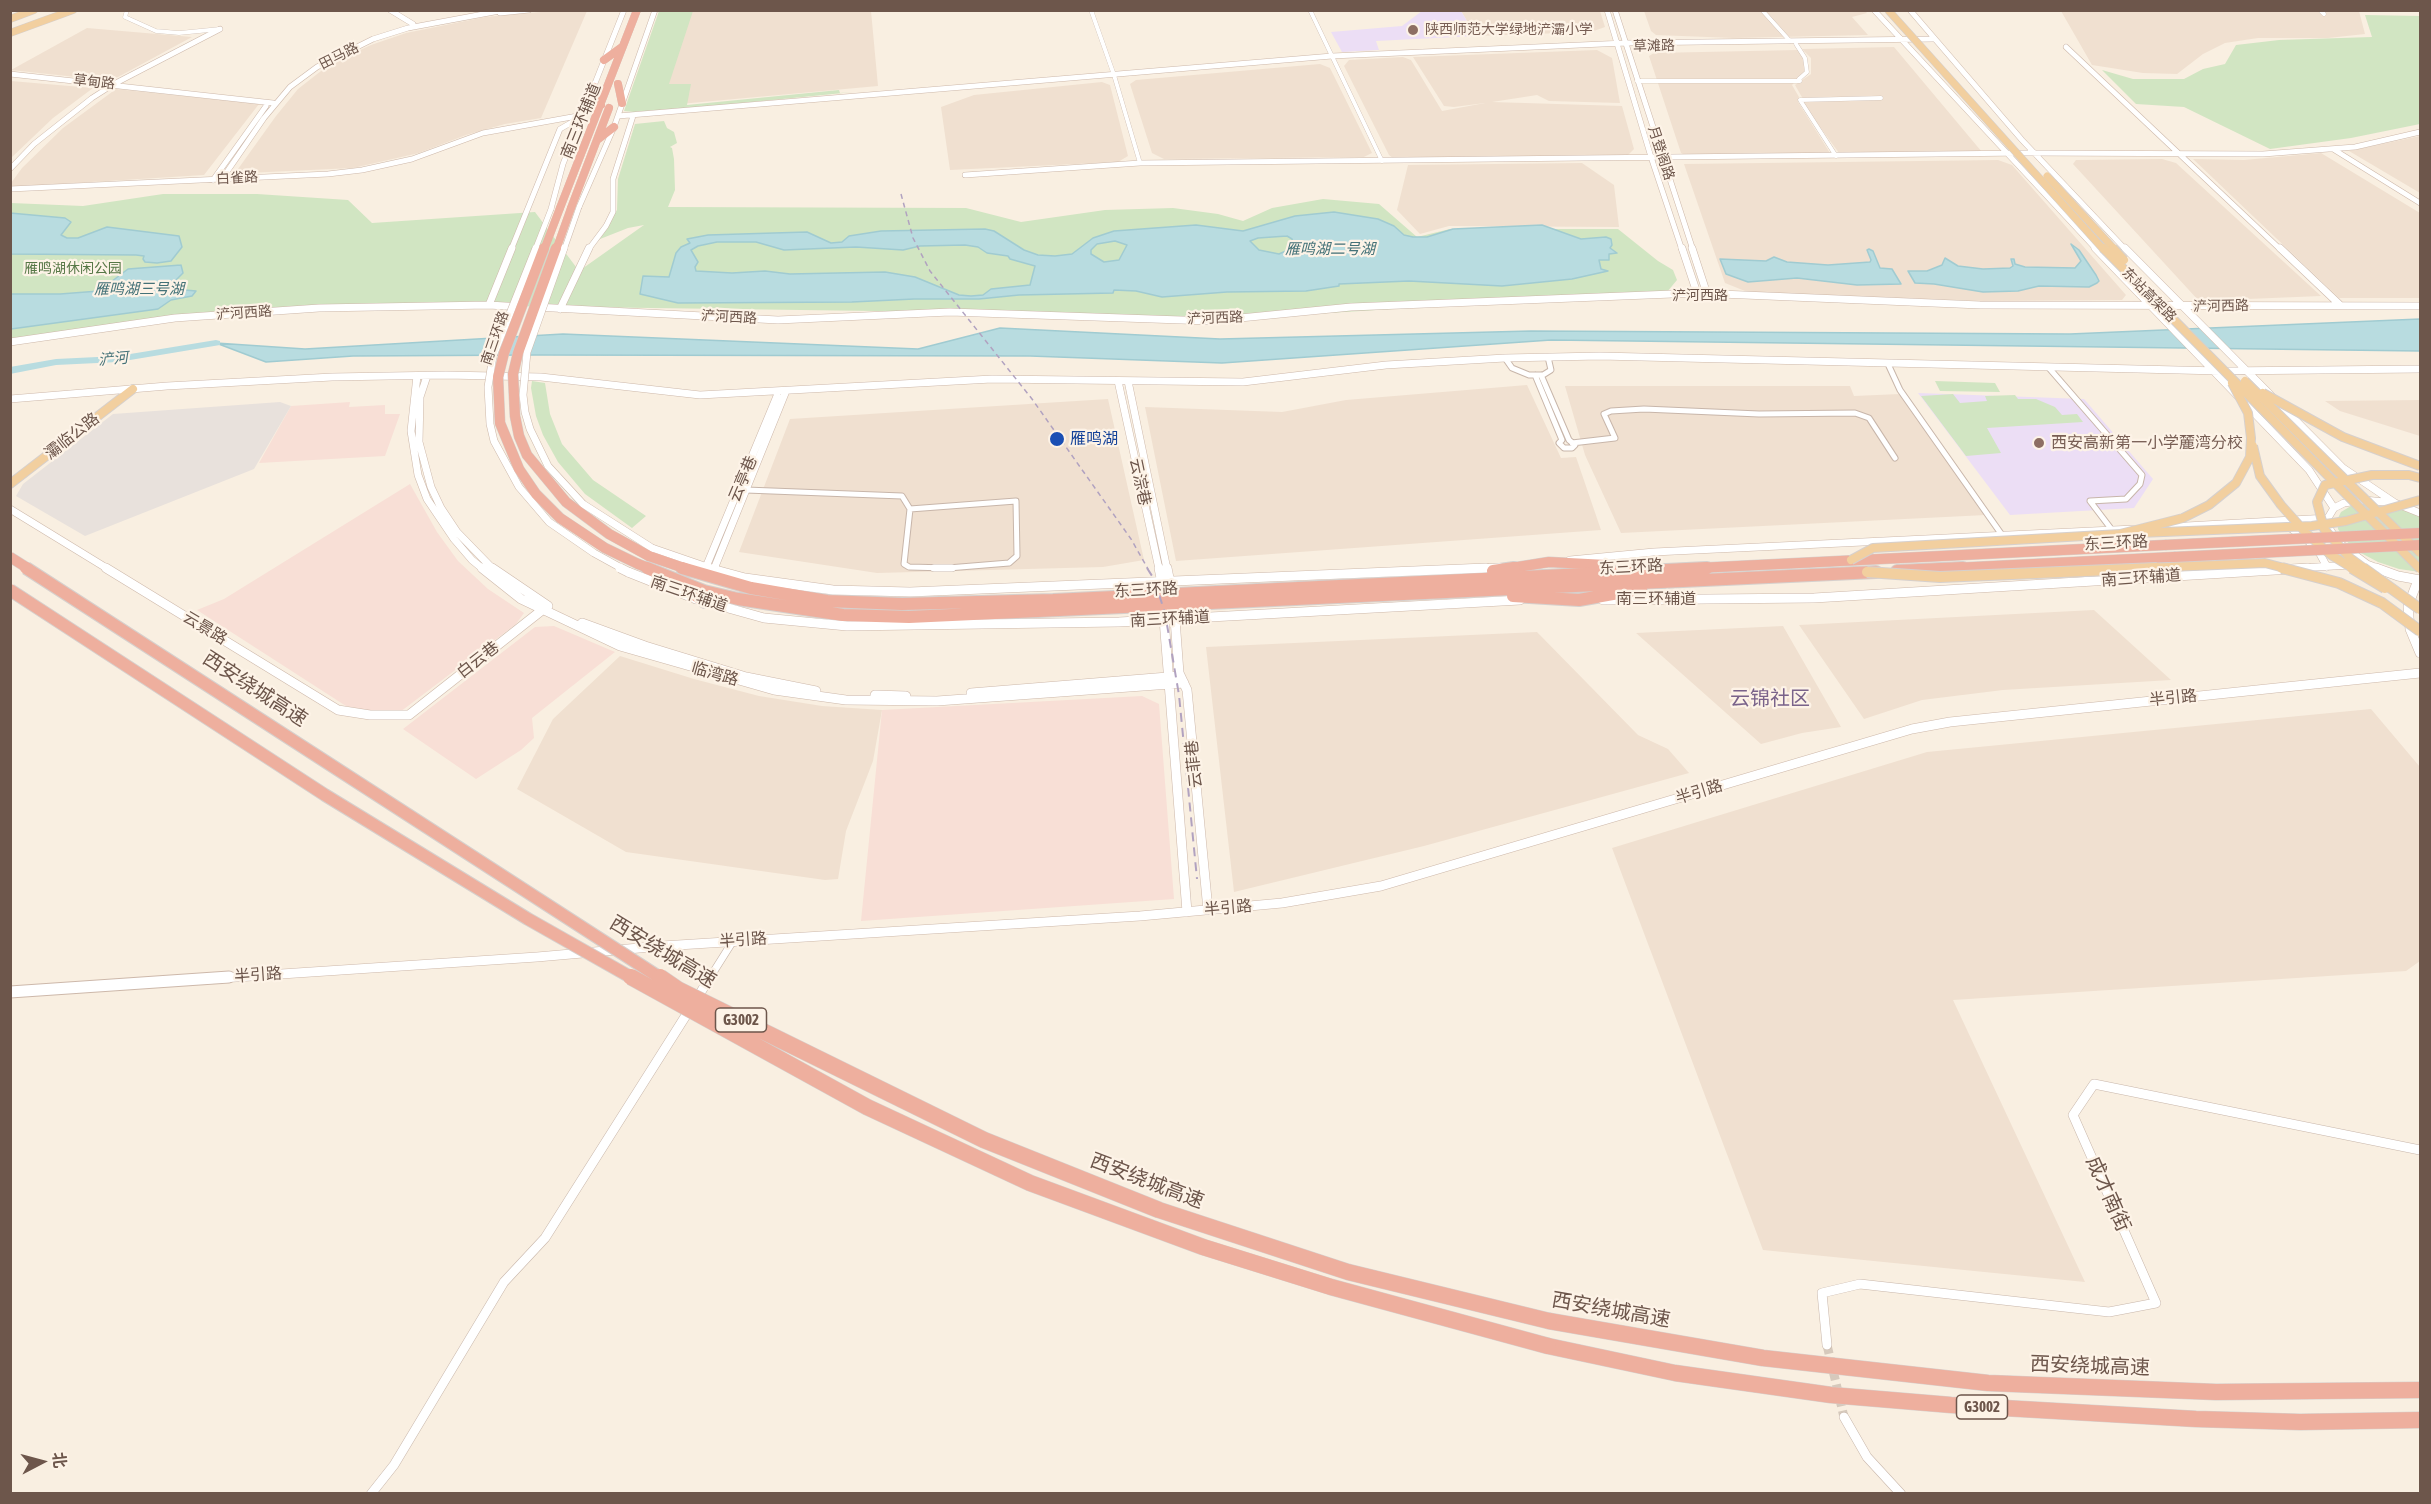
<!DOCTYPE html>
<meta charset="utf-8">
<style>
body{margin:0}
#map{position:relative;width:2431px;height:1504px;overflow:hidden;background:#f9efe1;font-family:"Asap Condensed","Noto Sans SC",sans-serif}
canvas{display:block}
.frame{position:absolute;inset:0;border:12px solid #6d564b;pointer-events:none}
.north{position:absolute;left:12px;top:1432px;width:60px;height:60px;-webkit-text-stroke:4px #fdf3e7;paint-order:stroke;rotate:84deg;font-size:16px;font-weight:700;line-height:24px;text-align:center;color:#6d564b}
.north::after{content:'';display:block;margin:auto;width:21px;height:27px;background:#6d564b;clip-path:polygon(50% 0,100% 100%,50% 72%,0 100%)}
</style>
<div id="map">
<canvas width="2431" height="1504"></canvas>
<div class="frame"></div>
<div class="north">北</div>
</div>
<script>
const ctx = document.querySelector('canvas').getContext('2d');
ctx.lineJoin = 'round';
function fill(path, color) {
  ctx.fillStyle = color;
  ctx.fill(path, 'evenodd');
}
function toPath(rows) {
  const path = new Path2D();
  for (const r of rows) {
    path.moveTo(r[0], r[1]);
    for (let i = 2; i < r.length; i += 2) path.lineTo(r[i], r[i + 1]);
  }
  return path;
}
function trace(path, color, width, dash) {
  ctx.strokeStyle = color;
  ctx.lineWidth = width;
  ctx.lineCap = dash ? 'butt' : 'round';
  ctx.setLineDash(dash || []);
  ctx.stroke(path);
}
function label(font, color, halo, rows, align = 'center') {
  ctx.font = font + ' "Asap Condensed","Noto Sans SC",sans-serif';
  ctx.lineWidth = 4.5;
  ctx.setLineDash([]);
  ctx.textBaseline = 'middle';
  ctx.strokeStyle = halo;
  ctx.fillStyle = color;
  for (const [text, x, y, turn = 0] of rows) {
    ctx.save();
    ctx.translate(x, y);
    ctx.rotate((+turn || 0) * Math.PI / 180);
    ctx.textAlign = isNaN(turn) ? turn : align;
    if (halo) ctx.strokeText(text, 0, 0);
    ctx.fillText(text, 0, 0);
    ctx.restore();
  }
}
fill(toPath([
 [552,11,587,11,541,118,505,124,466,135,419,153,353,168,247,173,238,169,276,116,298,89,330,64,371,45,406,33,485,17],
 [688,11,871,11,878,86,658,106],
 [1461,11,1600,11,1605,27,1591,32,1476,36],
 [1644,11,1865,11,1867,13,1852,17,1868,35,1733,38,1656,35,1651,31],
 [2061,11,2359,11,2365,34,2328,38,2258,38,2225,43,2203,54,2177,74,2143,73,2092,65],
 [87,28,192,37,118,77,104,80,11,70],
 [1894,47,1982,152,1839,153,1801,101,1803,99,1795,85,1811,74,1811,58,1802,49],
 [1597,50,1612,58,1620,103,1549,101,1537,95,1492,102,1622,106,1634,149,1627,156,1394,159,1389,155,1344,66,1349,60,1403,57,1411,60,1442,111,1485,103,1454,107,1444,106,1413,57],
 [1798,50,1804,58,1804,72,1792,85,1799,97,1798,102,1830,153,1686,156,1681,153,1649,56,1654,53],
 [1320,64,1330,68,1372,153,1364,157,1164,159,1152,153,1130,84,1136,80],
 [11,81,93,88,53,118,11,158],
 [1102,82,1110,85,1128,156,1118,162,950,170,941,107,974,95],
 [116,89,259,104,204,175,11,187,11,183,22,168,63,128],
 [2420,136,2420,193,2349,151],
 [2321,153,2420,213,2420,298,2339,298,2193,159,2244,160],
 [2162,159,2176,163,2321,296,2199,301,2073,164,2076,160],
 [1998,160,2012,165,2126,295,2122,300,1984,301,1750,293,1725,283,1684,164],
 [1582,163,1614,185,1619,227,1449,226,1420,234,1397,210,1408,165],
 [1527,385,1561,458,1576,457,1601,530,1176,561,1145,407,1282,412,1346,400],
 [1565,386,1850,386,1854,396,1900,394,1986,515,1621,533,1585,455],
 [1108,399,1144,560,1103,567,877,573,739,552,790,419],
 [2420,400,2420,436,2340,411,2325,401],
 [2094,610,2171,680,2003,690,1922,700,1864,719,1799,625],
 [1783,626,1841,727,1802,733,1761,744,1636,633],
 [1537,632,1638,735,1668,749,1689,773,1424,846,1234,892,1206,647],
 [620,656,694,679,759,696,822,706,882,710,873,761,846,831,838,879,825,880,626,852,517,789,553,719],
 [2371,709,2420,767,2420,961,2406,971,1953,1000,2085,1282,1763,1250,1612,848,1927,752]
]), '#f0e0d0');
fill(toPath([
 [350,402,349,407,385,405,385,414,400,414,385,456,259,463,291,406],
 [410,484,437,532,458,561,488,589,524,613,516,624,400,712,372,711,346,706,197,610,224,599],
 [554,626,615,652,532,718,534,738,521,750,476,779,403,729,535,627],
 [1142,696,1159,704,1174,899,861,921,882,710]
]), '#f8dfd6');
fill(toPath([
 [280,402,291,406,254,469,85,536,16,496,23,484,113,414]
]), '#e8e1dc');
fill(toPath([
 [1461,11,1476,36,1376,41,1379,50,1342,52,1331,32,1402,26,1422,11],
 [1918,393,2084,399,2153,479,2134,508,2010,515]
]), '#ecdef5');
fill(toPath([
 [659,11,693,11,669,84,691,84,687,105,839,90,840,93,853,92,722,105,634,112,624,111],
 [2365,15,2420,16,2420,124,2351,138,2270,149,2184,107,2136,104,2102,70,2133,79,2184,79,2203,69,2225,64,2236,45,2279,40,2372,37],
 [664,121,667,128,674,132,677,143,670,147,672,148,674,159,675,190,668,207,966,208,1021,222,1105,210,1173,208,1218,214,1243,221,1272,208,1323,199,1379,204,1417,237,1450,229,1618,229,1658,261,1673,270,1677,280,1667,292,1216,320,950,312,428,305,175,318,11,342,11,203,83,206,163,194,257,194,348,200,372,223,535,212,579,271,644,225,628,228,595,241,617,210,618,179,635,124],
 [532,381,545,383,550,414,562,444,593,480,646,516,632,528,585,494,558,462,543,435,536,416,531,388],
 [1935,381,1995,383,2000,392,1940,391],
 [1953,394,1960,403,1987,401,1985,396,2015,395,2018,399,2036,399,2055,407,2062,415,2077,414,2083,422,1987,428,2001,453,1966,456,1921,396],
 [2365,504,2400,509,2420,517,2420,572,2399,569,2378,562,2359,552,2345,540,2338,529,2337,520,2341,512,2351,506]
]), '#d1e5c2');
const water = toPath([
 [1334,212,1378,219,1394,226,1404,235,1413,237,1427,237,1453,229,1542,225,1581,239,1606,237,1611,239,1612,245,1610,248,1617,253,1609,254,1609,260,1599,260,1601,269,1608,271,1572,279,1502,286,1409,281,1339,284,1339,286,1306,291,1227,292,1162,297,1136,291,1114,290,1113,293,1019,295,979,299,914,299,852,302,678,303,640,294,643,276,669,277,676,253,681,247,690,243,687,239,708,235,807,232,831,243,842,242,849,236,881,231,985,229,994,231,1024,250,1038,255,1055,256,1072,254,1093,238,1114,231,1196,225,1243,231,1295,216,1334,212],
 [1287,236,1292,239,1293,244,1288,250,1279,254,1259,250,1250,241,1258,238,1287,236],
 [1115,241,1127,245,1119,260,1104,262,1091,254,1091,250,1097,244,1115,241],
 [717,242,756,242,784,250,856,247,903,250,920,246,965,245,978,247,987,253,1008,256,1010,259,1035,266,1030,285,991,289,983,295,971,296,959,295,915,277,885,272,790,274,765,271,732,273,696,271,695,267,698,262,691,250,698,246,717,242],
 [10,213,65,218,71,222,61,235,67,238,78,238,107,227,179,236,182,247,171,261,157,263,145,262,143,259,144,256,136,255,11,254,10,213],
 [2071,244,2079,250,2096,275,2099,281,2097,283,2089,287,2039,286,2018,291,1983,292,1934,284,1915,283,1908,271,1927,271,1942,265,1945,258,1958,266,1983,269,2010,268,2013,266,2011,259,2014,259,2015,264,2025,267,2075,268,2081,261,2071,244],
 [1869,249,1873,251,1880,268,1892,269,1901,284,1857,285,1797,278,1748,282,1726,274,1720,259,1766,261,1774,257,1787,262,1828,265,1870,262,1871,260,1867,250,1869,249],
 [181,265,183,273,172,284,174,289,196,291,192,296,171,300,158,309,11,329,11,294,60,294,99,291,128,269,181,265],
 [2420,319,2420,351,1551,340,1222,363,1030,356,537,355,353,356,266,362,216,343,305,349,563,334,918,349,1000,328,1220,339,1531,331,2070,334,2420,319]
]);
fill(water, '#b8dce0');
trace(water, '#a0cbd1', 1.5);
fill(toPath([
 [216,340,220,341,220,345,118,362,56,365,10,374,10,367,56,359,118,356,216,340]
]), '#b8dce0');
trace(toPath([
 [1827,1345,1844,1417]
]), '#d6c9bc', 9, [9, 4.5]);
const streetFar3 = toPath([
 [127,10,125,17,156,31,179,33,220,29],
 [1091,10,1114,75,1140,163],
 [1310,10,1382,161],
 [1762,10,1790,41],
 [2320,10,2324,14],
 [1637,81,1800,81,1799,79,1807,72,1805,58,1796,44],
 [1836,156,1800,100,1881,98]
]);
const streetFar2 = toPath([
 [1505,358,1512,368,1529,375,1543,375,1551,370,1548,357],
 [1888,364,1900,390,2002,535],
 [2049,368,2142,475,2140,484,2126,499,2090,501,2112,530],
 [1535,375,1562,440,1559,443,1564,448,1572,448,1575,445,1569,440,1541,375],
 [1572,443,1615,438,1604,414,1611,411,1644,409,1759,414,1855,413,1869,418,1895,458],
 [746,490,902,496,910,509],
 [1016,501,1017,556,1009,563,948,568,909,567,904,564,910,509,1016,501]
]);
const streetFar1 = toPath([
 [934,568,952,568],
 [709,979,733,941]
]);
const street = toPath([
 [696,1000,710,977],
 [1827,1345,1822,1293,1860,1284,2109,1312,2156,1303,2073,1115,2094,1084,2420,1150],
 [1844,1417,1867,1457,1901,1494],
 [371,1494,394,1465,504,1282,545,1238,690,1009]
]);
const secondaryFar3 = toPath([
 [390,10,413,24],
 [1607,10,1651,157,1682,250],
 [1615,10,1693,250],
 [1874,10,2097,250],
 [1910,10,2022,140,2126,250],
 [500,13,529,10],
 [2066,47,2281,250],
 [10,74,273,103],
 [618,116,1332,56,1625,43,1933,39],
 [2333,149,2420,203],
 [10,169,34,144,92,98,114,84,220,29],
 [965,175,1140,163,2026,153,2263,154,2355,147,2420,132],
 [222,179,264,118,290,87,317,67,373,39,408,28,505,10],
 [213,180,266,106],
 [10,189,328,174,362,170,412,159,483,133,583,115],
 [579,207,614,127,655,10],
 [551,209,563,164,624,10],
 [511,250,560,129,574,121],
 [588,250,606,226,613,212,613,179,633,116]
]);
const secondaryFar2 = toPath([
 [1682,248,1697,293],
 [1692,248,1707,294],
 [2095,248,2309,470,2334,508],
 [2125,248,2343,468,2395,503],
 [2280,248,2339,304],
 [489,305,512,248],
 [535,307,778,320,950,312,1210,321,1351,307,1697,293,1980,305,2420,306],
 [560,309,589,248],
 [10,342,175,318,319,308,489,305,521,307],
 [417,376,411,431,418,475,427,499,454,539,472,560,483,569],
 [427,376,420,397,419,442,431,487,441,508,457,532,493,569],
 [1118,381,1159,569],
 [1128,381,1167,569],
 [10,399,167,386,332,377,446,375,541,377,700,395,992,379,1243,382,1386,365,1505,358,1600,356,2220,371,2420,369],
 [10,509,108,569],
 [2285,524,2308,541,2320,554,2327,567],
 [2151,528,2328,518],
 [652,548,713,569],
 [1570,560,1654,552,2134,529],
 [706,567,777,396],
 [714,569,786,391],
 [1455,569,1500,567],
 [2283,569,2367,564],
 [2380,569,2367,564,2338,542,2329,528,2328,518,2334,508,2344,503,2364,500,2395,503,2420,513]
]);
const secondaryFar1 = toPath([
 [106,568,338,710,370,715,409,715,546,607],
 [482,568,521,599,620,646,774,690,846,700,937,701,1184,683],
 [492,568,548,606],
 [708,568,745,578,833,590,910,592,1486,568],
 [1159,568,1162,583],
 [1167,568,1170,583],
 [2376,568,2398,576,2420,580],
 [714,570,715,568],
 [628,572,696,599,764,618,847,626,1119,622,1520,600],
 [2418,580,2408,606,2410,629,2420,653],
 [1603,600,1814,598,2308,568],
 [1164,619,1187,912],
 [1175,619,1179,673,1187,690,1208,910],
 [582,623,645,646,746,677,816,691],
 [971,693,1180,676],
 [875,695,906,696],
 [206,979,537,957,662,946,1140,916,1282,903,1381,886,1912,729,1950,722,2420,673]
]);
const secondary = toPath([
 [10,992,229,977]
]);
const primaryFar1 = toPath([
 [10,19,34,10],
 [10,33,73,10]
]);
const primary = toPath([
 [10,484,133,389]
]);
const highwayFar3 = toPath([
 [604,60,622,47],
 [618,84,622,103],
 [594,87,601,105],
 [597,140,614,127],
 [560,208,637,10],
 [571,208,609,108]
]);
const highwayFar2 = toPath([
 [649,556,687,569],
 [638,564,651,569],
 [1505,569,1549,562,1607,565],
 [1677,569,2165,545],
 [1934,569,2174,557]
]);
const highwayFar1 = toPath([
 [647,568,704,591,738,599,843,615,909,617,1876,572],
 [682,568,751,588,827,601,902,604,1053,600,1707,568],
 [1493,571,1514,568],
 [1897,571,1963,568],
 [687,589,705,602],
 [1513,596,1579,600,1641,589]
]);
const highway = toPath([
 [1549,1321,1763,1358,1988,1383,2216,1392,2420,1390],
 [1548,1346,1675,1373,1831,1395,1951,1405,2196,1419,2300,1422,2420,1420]
]);
trace(streetFar3, '#c8b6aa', 4.5);
trace(streetFar2, '#c8b6aa', 7);
trace(streetFar1, '#c8b6aa', 8);
trace(street, '#c8b6aa', 10);
trace(secondaryFar3, '#cdb8aa', 6);
trace(secondaryFar2, '#cdb8aa', 8);
trace(secondaryFar1, '#cdb8aa', 10);
trace(secondary, '#cdb8aa', 13);
trace(primaryFar1, '#d6d0cd', 8);
trace(primary, '#d6d0cd', 10);
trace(highwayFar3, '#d6d0cd', 8);
trace(highwayFar2, '#d6d0cd', 11);
trace(highwayFar1, '#d6d0cd', 14);
trace(highway, '#d6d0cd', 17);
trace(streetFar3, '#fff', 4);
trace(streetFar2, '#fff', 5);
trace(streetFar1, '#fff', 7);
trace(street, '#fff', 9);
trace(secondaryFar3, '#fff', 5);
trace(secondaryFar2, '#fff', 7);
trace(secondaryFar1, '#fff', 9);
trace(secondary, '#fff', 11);
trace(primaryFar1, '#f2cf9f', 7);
trace(primary, '#f2cf9f', 8);
trace(highwayFar3, '#eeaf9e', 8);
trace(highwayFar2, '#eeaf9e', 10);
trace(highwayFar1, '#eeaf9e', 12);
trace(highway, '#eeaf9e', 16);
trace(toPath([
 [901,194,913,238,930,271,1032,399,1131,539,1148,569]
]), '#b1a2c0', 1.5, [5, 4]);
trace(toPath([
 [1147,568,1154,579,1165,613,1179,695,1197,879]
]), '#b1a2c0', 2, [9, 6]);
const secondaryBridgeFar2 = toPath([
 [535,250,551,209],
 [564,250,579,207]
]);
const secondaryBridgeFar1 = toPath([
 [536,248,493,356,488,387,490,424,494,441,519,487,549,522,594,553,623,569],
 [564,248,527,352,523,395,525,412,530,429,548,466,583,504,652,548]
]);
const secondaryBridge = toPath([
 [620,568,628,572]
]);
const primaryBridgeFar2 = toPath([
 [1888,10,2104,250],
 [2047,176,2115,250]
]);
const primaryBridgeFar1 = toPath([
 [2103,248,2420,569],
 [2113,248,2124,260],
 [2245,381,2420,553],
 [2263,393,2343,437,2420,466],
 [2253,446,2260,476,2281,505,2306,533,2331,555,2354,569],
 [2139,533,2312,526,2346,521,2420,500],
 [1851,560,1873,548,2120,534,2183,518,2209,505,2236,483,2250,457,2251,438,2248,413,2232,383],
 [2122,569,2265,563,2288,569],
 [2365,569,2350,558,2324,529,2317,502,2325,485,2372,475,2409,475,2420,478]
]);
const primaryBridge = toPath([
 [2282,568,2339,583,2382,603,2420,631],
 [2352,568,2385,588],
 [2363,568,2420,609],
 [1867,572,1940,577,2157,568]
]);
const highwayBridgeFar3 = toPath([
 [544,250,560,208],
 [556,250,571,208]
]);
const highwayBridgeFar2 = toPath([
 [544,248,504,353,498,377,500,423,519,469,536,494,560,518,605,548,638,564],
 [556,248,518,353,513,374,515,416,519,436,527,455,566,502,609,534,649,556],
 [2165,545,2420,533],
 [10,557,29,569],
 [2174,557,2420,545]
]);
const highwayBridgeFar1 = toPath([
 [26,568,662,979],
 [10,590,325,795,528,919,634,979]
]);
const highwayBridge = toPath([
 [631,977,867,1107,1030,1183,1203,1247,1331,1287,1548,1346],
 [660,977,679,990,984,1140,1159,1210,1348,1272,1549,1321]
]);
trace(secondaryBridgeFar2, '#cdb8aa', 6, []);
trace(secondaryBridgeFar1, '#cdb8aa', 8, []);
trace(secondaryBridge, '#cdb8aa', 10, []);
trace(primaryBridgeFar2, '#d6d0cd', 8, []);
trace(primaryBridgeFar1, '#d6d0cd', 10, []);
trace(primaryBridge, '#d6d0cd', 12, []);
trace(highwayBridgeFar3, '#d6d0cd', 8, []);
trace(highwayBridgeFar2, '#d6d0cd', 11, []);
trace(highwayBridgeFar1, '#d6d0cd', 14, []);
trace(highwayBridge, '#d6d0cd', 17, []);
trace(secondaryBridgeFar2, '#fff', 5);
trace(secondaryBridgeFar1, '#fff', 7);
trace(secondaryBridge, '#fff', 9);
trace(primaryBridgeFar2, '#f2cf9f', 7);
trace(primaryBridgeFar1, '#f2cf9f', 8);
trace(primaryBridge, '#f2cf9f', 10);
trace(highwayBridgeFar3, '#eeaf9e', 8);
trace(highwayBridgeFar2, '#eeaf9e', 10);
trace(highwayBridgeFar1, '#eeaf9e', 12);
trace(highwayBridge, '#eeaf9e', 16);
for (const [x, y, r, color] of [
 [1413,30,6,"#8d6e63"],
 [1057,439,8,"#1a4fb4"],
 [2039,443,6,"#8d6e63"]
]) {
  const dot = new Path2D();
  dot.arc(x, y, r, 0, 2 * Math.PI);
  ctx.fillStyle = color;
  ctx.fill(dot);
  trace(dot, '#fdf3e7', 2);
}
label('14px', '#785e54', '#fdf3e7', [
 ["陕西师范大学绿地浐灞小学",1425,30]
], 'left');
label('14px', '#6d564b', '#fdf3e7', [
 ["草滩路",1654,46,-1],
 ["田马路",339,56,-27],
 ["草甸路",94,82,6],
 ["月登阁路",1661,153,72],
 ["白雀路",237,178,-3],
 ["东站高架路",2149,295,45],
 ["浐河西路",1700,296],
 ["浐河西路",2221,306,-1],
 ["浐河西路",244,313,-4],
 ["浐河西路",729,317,3],
 ["浐河西路",1215,318,-2],
 ["南三环路",495,338,-71]
]);
label('14px', '#577847', '#fdf3e7', [
 ["雁鸣湖休闲公园",73,269]
]);
label('italic 15px', '#447278', '#fdf3e7', [
 ["雁鸣湖二号湖",1330,249],
 ["雁鸣湖三号湖",139,289],
 ["浐河",113,359,-5]
]);
for (const [x, y, w] of [
 [741,1020,51],
 [1982,1407,51]
]) {
  const box = new Path2D();
  box.roundRect(x - w / 2, y - 12, w, 24, 4.5);
  ctx.fillStyle = '#fdf3e7';
  ctx.fill(box);
  trace(box, '#6d564b', 1.5);
}
label('bold 15px', '#6d564b', null, [
 ["G3002",741,1020],
 ["G3002",1982,1407]
]);
label('16px', '#6d564b', '#fdf3e7', [
 ["南三环辅道",581,121,-68],
 ["灞临公路",72,436,-38],
 ["云亭巷",743,479,-67],
 ["云淙巷",1140,482,78],
 ["东三环路",2116,543,-3],
 ["东三环路",1631,567,-3],
 ["南三环辅道",2141,578,-4],
 ["东三环路",1146,590,-3],
 ["南三环辅道",689,594,19],
 ["南三环辅道",1656,599],
 ["南三环辅道",1170,619,-3],
 ["云景路",205,628,31],
 ["白云巷",478,660,-38],
 ["临湾路",715,674,16],
 ["半引路",2173,698,-6],
 ["云菲巷",1194,764,-96],
 ["半引路",1699,792,-17],
 ["半引路",1228,908,-5],
 ["半引路",743,940,-4],
 ["半引路",258,975,-4]
]);
label('16px', '#164399', '#fdf3e7', [
 ["雁鸣湖",1070,439]
], 'left');
label('16px', '#785e54', '#fdf3e7', [
 ["西安高新第一小学麓湾分校",2051,443]
], 'left');
label('20px', '#6d564b', '#fdf3e7', [
 ["西安绕城高速",255,689,33],
 ["西安绕城高速",663,952,31],
 ["西安绕城高速",1147,1181,21],
 ["成才南街",2108,1194,66],
 ["西安绕城高速",1611,1310,10],
 ["西安绕城高速",2090,1366,2]
]);
label('20px', '#7a638a', '#fdf3e7', [
 ["云锦社区",1770,699]
]);
</script>
